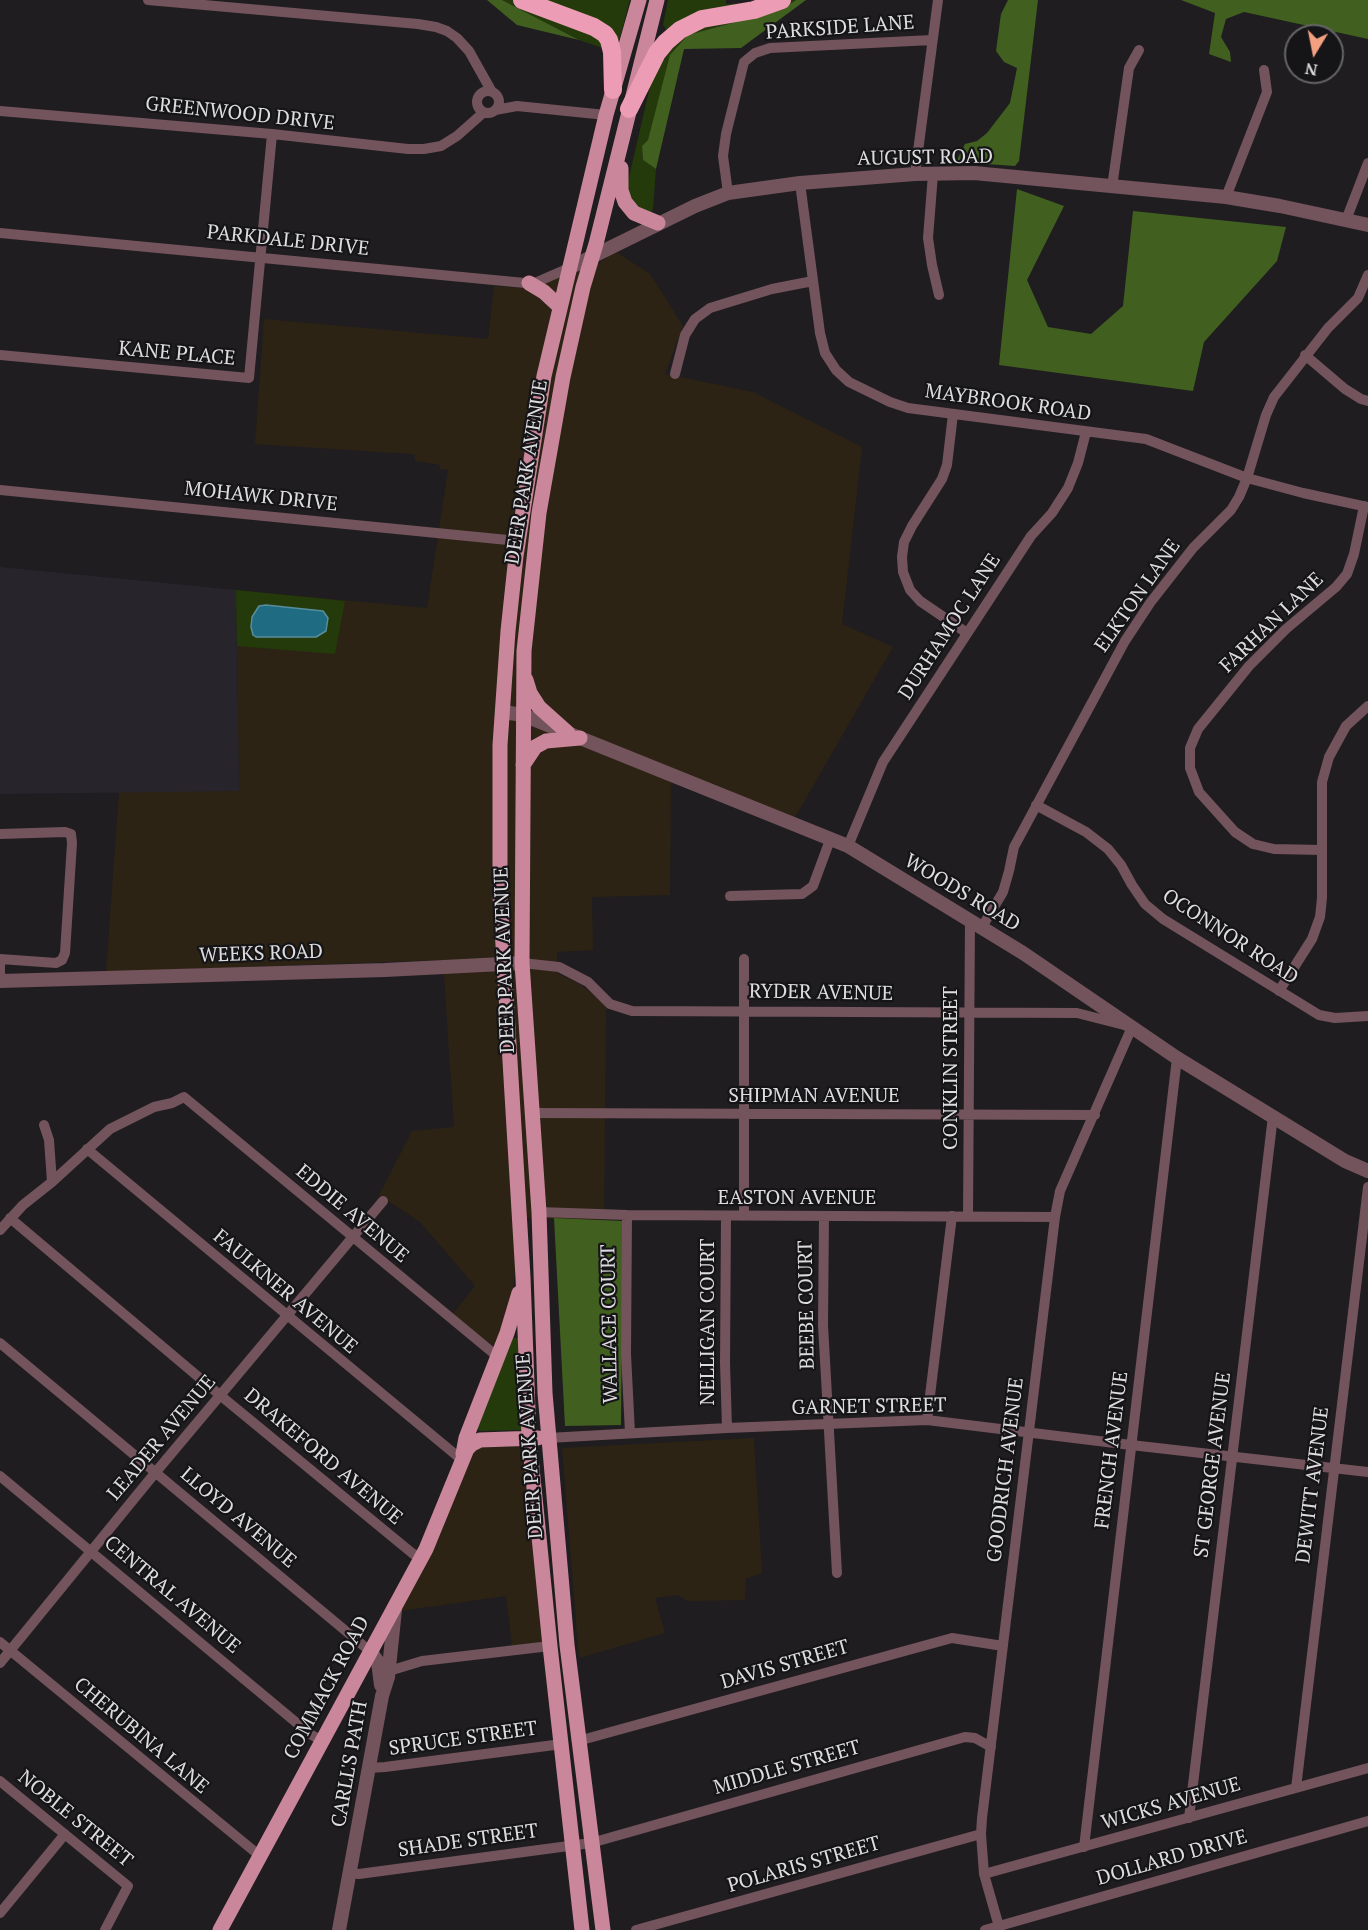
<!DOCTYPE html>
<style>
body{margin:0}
#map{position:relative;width:1368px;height:1930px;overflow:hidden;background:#1f1d20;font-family:"PT Serif",serif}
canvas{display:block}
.north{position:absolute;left:1284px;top:24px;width:60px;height:60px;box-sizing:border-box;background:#151417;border:2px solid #656467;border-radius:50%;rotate:190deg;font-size:16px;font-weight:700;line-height:24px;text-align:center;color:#dddcde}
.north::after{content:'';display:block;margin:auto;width:21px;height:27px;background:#f3a081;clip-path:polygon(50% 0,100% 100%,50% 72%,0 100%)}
</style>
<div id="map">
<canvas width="1368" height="1930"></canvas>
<div class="north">N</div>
</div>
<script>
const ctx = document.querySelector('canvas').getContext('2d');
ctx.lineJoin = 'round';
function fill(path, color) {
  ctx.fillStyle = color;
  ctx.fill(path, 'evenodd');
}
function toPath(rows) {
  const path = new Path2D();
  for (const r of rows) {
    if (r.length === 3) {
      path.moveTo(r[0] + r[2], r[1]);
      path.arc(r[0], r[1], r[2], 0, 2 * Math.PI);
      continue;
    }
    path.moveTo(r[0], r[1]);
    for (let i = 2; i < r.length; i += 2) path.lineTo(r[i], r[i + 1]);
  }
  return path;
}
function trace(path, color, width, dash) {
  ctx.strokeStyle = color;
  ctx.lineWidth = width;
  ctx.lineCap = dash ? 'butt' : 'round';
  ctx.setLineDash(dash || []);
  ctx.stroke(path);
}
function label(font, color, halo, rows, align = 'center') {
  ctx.font = font + ' "PT Serif",serif';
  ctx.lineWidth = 4.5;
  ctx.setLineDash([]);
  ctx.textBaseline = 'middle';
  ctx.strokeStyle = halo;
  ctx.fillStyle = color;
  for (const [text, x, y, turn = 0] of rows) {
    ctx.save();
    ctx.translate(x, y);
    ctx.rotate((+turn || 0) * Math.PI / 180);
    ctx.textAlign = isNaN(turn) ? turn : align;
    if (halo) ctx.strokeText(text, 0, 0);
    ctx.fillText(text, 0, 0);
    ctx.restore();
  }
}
fill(toPath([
 [615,251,650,274,683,326,665,374,753,392,862,447,842,624,893,647,794,819,671,770,670,895,592,897,593,950,557,952,557,973,580,984,606,1005,604,1220,513,1218,515,1272,511,1307,498,1349,451,1316,475,1286,420,1222,379,1195,412,1131,454,1127,443,960,106,972,119,792,239,790,236,590,427,608,448,470,440,469,440,465,415,461,415,455,411,454,255,444,264,319,488,339,494,286,520,288,576,265,593,268],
 [754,1438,762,1573,746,1579,745,1600,688,1601,677,1595,655,1598,665,1633,579,1658,562,1448],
 [522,1445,546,1643,512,1647,506,1596,400,1611,475,1448]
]), '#2c2314');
fill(toPath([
 [0,567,236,590,239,791,0,794]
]), '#28242c');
fill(toPath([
 [502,0,515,0,595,31,606,49,579,40],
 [536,0,630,0,617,48],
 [668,0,726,0,726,4,744,3,668,32,663,25],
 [789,0,796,0,783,9,688,35,648,140,642,146,643,160,656,169,653,209,651,212,632,206,626,190,652,78,681,33],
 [236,590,345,601,335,654,237,646],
 [511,1338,518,1338,523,1430,480,1431,477,1428]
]), '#243a0b');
fill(toPath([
 [487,0,502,0,579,40,517,25],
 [796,0,806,0,741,48,684,49,656,169,643,160,642,146,648,140,670,55,688,35,783,9],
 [1008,0,1038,0,1019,161,1015,166,956,162,965,144,977,141,987,133,1010,103,1017,68,1004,62,996,51,1001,14],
 [1181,0,1368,0,1368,39,1244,12,1226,19,1221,37,1230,52,1231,62,1209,54,1215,13],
 [1017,189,1064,206,1027,280,1048,327,1091,334,1123,306,1133,211,1286,227,1277,261,1204,342,1193,391,999,365],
 [554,1218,623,1221,621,1425,565,1426]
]), '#41601f');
const water = toPath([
 [266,605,323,611,328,618,326,631,316,637,256,637,253,635,251,627,252,617,259,606,266,605]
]);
fill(water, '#1f6b81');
trace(water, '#588d9d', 1.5);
trace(toPath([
 [148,0,418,24,436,27,447,31,457,38,469,51,492,92],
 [488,102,11],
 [495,110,517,106,606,115],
 [0,111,272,134,408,149,424,149,441,146,457,136,484,112],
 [915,174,938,0],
 [933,174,928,238,932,265,939,295],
 [800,183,820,333,825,353,836,370,849,382,890,402,908,408,1146,439,1247,478,1303,493,1368,507],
 [1112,187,1129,68,1139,50],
 [728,193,723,156,726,134,744,62,755,53,770,48,932,40],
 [1226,197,1267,92,1264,70],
 [1346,220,1368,163],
 [0,233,525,283,537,282,569,268],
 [0,355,249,378,272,134],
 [1305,355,1345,389,1361,399,1368,401],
 [675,374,685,335,695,319,710,308,772,289,813,281],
 [953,414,947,465,942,479,912,526,904,542,902,557,903,572,910,590,920,601,967,633],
 [0,490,518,541],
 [1036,805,1086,832,1108,849,1121,865,1132,885,1145,904,1163,919,1319,1015,1335,1018,1368,1016],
 [0,834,65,832,71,834,72,843,65,953,62,960,56,963,0,959],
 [848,846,883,762,1031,536,1052,513,1068,488,1078,463,1086,432],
 [1322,850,1274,849,1253,844,1235,832,1199,792,1190,768,1190,748,1198,729,1249,666,1286,629,1336,587,1347,574,1354,554,1364,506],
 [730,896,802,894,813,886,830,840],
 [982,927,1003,892,1009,871,1014,847,1125,641,1150,603,1193,548,1231,510,1239,497,1247,478,1266,415,1274,397,1328,328,1358,298,1368,275],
 [522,963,559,967,588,982,610,1004,632,1011,1077,1013,1132,1027,1060,1191,1055,1217,982,1818,981,1834,984,1874,1000,1930],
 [0,975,0,959],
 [1279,991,1312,939,1320,917,1322,898,1322,782,1329,757,1346,726,1368,706],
 [533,1113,1095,1115],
 [44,1125,49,1140,52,1182],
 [87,1149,462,1460],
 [539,1212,627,1215,1055,1217],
 [627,1215,626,1354,630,1433],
 [726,1216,725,1363,727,1428],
 [744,1216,744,959],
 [968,1216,970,920],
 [824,1217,823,1325,837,1573],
 [10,1218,221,1396,412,1553,421,1559],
 [0,1230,23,1205,52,1182,110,1129,154,1107,172,1103,184,1097,498,1357],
 [0,1343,371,1652],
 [927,1420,952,1216],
 [548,1438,727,1428,927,1420,1131,1445,1368,1472],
 [0,1476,310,1734,322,1741],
 [0,1642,260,1856],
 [0,1663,155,1473,383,1201],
 [389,1671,422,1661,550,1646],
 [578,1741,952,1638,1003,1646],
 [369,1768,385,1767,562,1744],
 [0,1781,128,1886,105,1930],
 [1296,1788,1368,1187],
 [1189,1818,1273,1116],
 [1084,1847,1177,1058],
 [349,1873,359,1874,591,1843,965,1737,975,1738,991,1747],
 [984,1874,1368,1768],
 [0,1913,65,1834],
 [636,1930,981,1834],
 [985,1930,1368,1821]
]), '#73535c', 10);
trace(toPath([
 [569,268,695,206,728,193,800,183,915,174,974,173,1226,197,1280,206,1368,225],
 [503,712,523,715,848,846,1023,953,1177,1058,1345,1161,1368,1171],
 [0,981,385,970,522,963],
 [371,1652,378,1662,381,1685],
 [339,1930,382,1696,388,1677,395,1610]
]), '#73535c', 14);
trace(toPath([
 [621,168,621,190,625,202,634,213,658,223],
 [529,283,544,292,559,306],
 [526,680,530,693,539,707,568,733],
 [523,765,535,747,546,741,580,738],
 [463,1454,466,1438,507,1333,519,1293],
 [220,1930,426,1549,467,1449,472,1444,480,1440,538,1438],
 [582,1930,550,1646,529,1438,523,1277,500,895,500,745,508,631,516,556,544,376,606,115,639,0],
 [603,1930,567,1645,545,1393,539,1212,522,963,524,651,539,513,563,377,583,287,596,244,657,0]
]), '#ca879b', 15);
trace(toPath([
 [522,0,594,27,605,34,609,40,612,52,613,90],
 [629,109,657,53,666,42,680,30,702,19,754,10,782,0]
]), '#ec9cb4', 18);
label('20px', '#dddcde', '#151417', [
 ["PARKSIDE LANE",840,28,-4],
 ["GREENWOOD DRIVE",240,114,6],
 ["AUGUST ROAD",925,158,-1],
 ["PARKDALE DRIVE",288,241,6],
 ["KANE PLACE",177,354,5],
 ["MAYBROOK ROAD",1008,403,8],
 ["DEER PARK AVENUE",527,472,-81],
 ["MOHAWK DRIVE",261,497,6],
 ["ELKTON LANE",1138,596,-55],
 ["FARHAN LANE",1272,623,-44],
 ["DURHAMOC LANE",950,627,-57],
 ["WOODS ROAD",962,893,31],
 ["OCONNOR ROAD",1230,937,33],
 ["WEEKS ROAD",261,954,-2],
 ["DEER PARK AVENUE",505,960,-92],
 ["RYDER AVENUE",821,993,1],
 ["CONKLIN STREET",951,1068,-90],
 ["SHIPMAN AVENUE",814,1096],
 ["EASTON AVENUE",797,1198],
 ["EDDIE AVENUE",352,1214,40],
 ["FAULKNER AVENUE",285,1292,40],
 ["BEEBE COURT",807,1305,-91],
 ["NELLIGAN COURT",708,1322,-90],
 ["WALLACE COURT",610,1324,-91],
 ["GARNET STREET",869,1407,-1],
 ["LEADER AVENUE",162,1438,-50],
 ["DEER PARK AVENUE",530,1446,-94],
 ["FRENCH AVENUE",1112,1450,-83],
 ["DRAKEFORD AVENUE",323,1457,40],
 ["ST GEORGE AVENUE",1213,1465,-83],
 ["GOODRICH AVENUE",1006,1470,-83],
 ["DEWITT AVENUE",1313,1485,-83],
 ["LLOYD AVENUE",238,1518,40],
 ["CENTRAL AVENUE",172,1595,40],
 ["DAVIS STREET",785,1665,-16],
 ["COMMACK ROAD",327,1688,-62],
 ["CHERUBINA LANE",141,1736,40],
 ["SPRUCE STREET",463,1739,-8],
 ["CARLL'S PATH",350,1764,-80],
 ["MIDDLE STREET",787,1768,-16],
 ["WICKS AVENUE",1171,1804,-16],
 ["NOBLE STREET",75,1819,39],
 ["SHADE STREET",468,1841,-8],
 ["DOLLARD DRIVE",1172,1858,-16],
 ["POLARIS STREET",804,1865,-16]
]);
</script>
